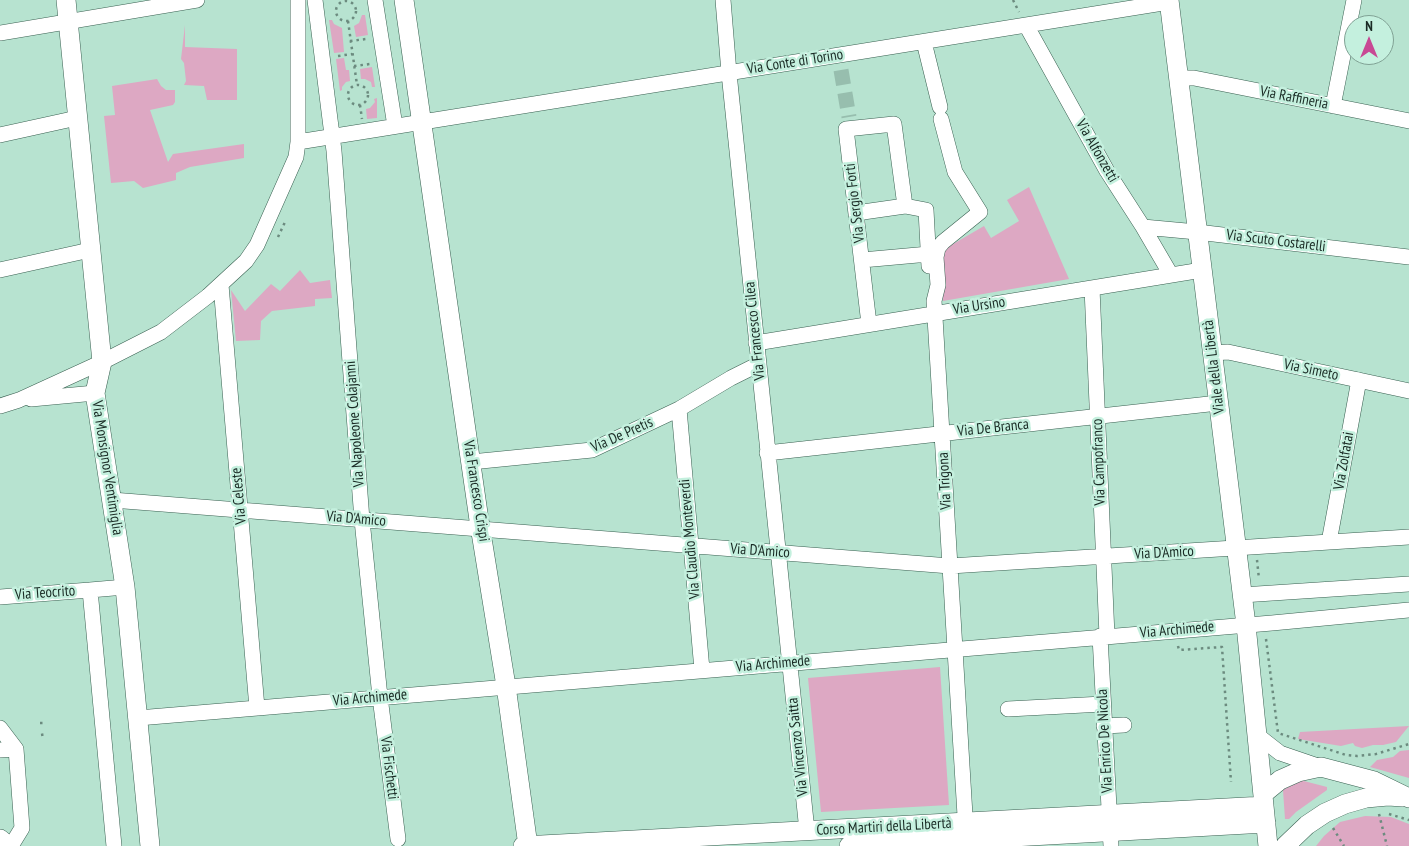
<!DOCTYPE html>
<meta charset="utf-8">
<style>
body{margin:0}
#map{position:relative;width:1409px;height:846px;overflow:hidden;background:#b7e3d0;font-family:"PT Sans Narrow",sans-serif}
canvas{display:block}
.north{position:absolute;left:1344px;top:15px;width:50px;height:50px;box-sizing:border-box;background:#c4f0de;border:1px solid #80a194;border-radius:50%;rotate:0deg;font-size:14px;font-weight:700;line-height:20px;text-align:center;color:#192a24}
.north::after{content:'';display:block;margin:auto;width:18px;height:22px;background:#c84894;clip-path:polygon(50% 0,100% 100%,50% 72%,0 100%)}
</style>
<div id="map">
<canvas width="1409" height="846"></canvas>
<div class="north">N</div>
</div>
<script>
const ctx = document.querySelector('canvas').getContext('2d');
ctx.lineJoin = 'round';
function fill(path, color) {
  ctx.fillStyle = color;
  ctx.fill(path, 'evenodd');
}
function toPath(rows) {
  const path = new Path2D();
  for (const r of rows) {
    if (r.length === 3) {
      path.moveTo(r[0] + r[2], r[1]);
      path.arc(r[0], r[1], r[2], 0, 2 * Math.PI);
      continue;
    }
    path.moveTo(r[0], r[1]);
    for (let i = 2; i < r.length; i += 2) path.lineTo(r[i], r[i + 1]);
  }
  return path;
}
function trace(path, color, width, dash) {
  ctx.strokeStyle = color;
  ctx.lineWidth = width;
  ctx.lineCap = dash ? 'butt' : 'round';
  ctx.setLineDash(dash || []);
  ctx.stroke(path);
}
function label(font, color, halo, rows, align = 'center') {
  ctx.font = font + ' "PT Sans Narrow",sans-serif';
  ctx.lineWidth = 5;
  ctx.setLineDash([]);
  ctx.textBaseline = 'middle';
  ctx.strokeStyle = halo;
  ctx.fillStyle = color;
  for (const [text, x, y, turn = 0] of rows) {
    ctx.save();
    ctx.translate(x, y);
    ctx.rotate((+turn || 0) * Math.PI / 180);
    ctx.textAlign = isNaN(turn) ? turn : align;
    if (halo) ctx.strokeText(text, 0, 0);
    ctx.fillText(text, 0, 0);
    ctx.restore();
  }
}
fill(toPath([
 [362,15,365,15,368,35,356,37,354,26,359,23],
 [329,20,332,20,334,24,342,28,344,52,334,53],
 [185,25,185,47,237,49,237,100,207,100,204,86,184,85,186,81,184,63,181,59],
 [344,58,346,70,349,70,350,81,346,82,342,87,342,90,340,91,336,59],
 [372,67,375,87,372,87,371,82,365,79,361,79,360,69],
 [157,79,161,86,166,90,175,90,175,102,173,105,150,110,168,162,173,154,244,144,244,158,190,167,176,173,176,180,143,188,134,181,111,183,104,116,115,115,112,86],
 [377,98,377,118,367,119,366,109,370,108,375,102,374,99],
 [1029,187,1069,279,943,301,940,262,941,256,948,247,984,226,991,238,1019,221,1007,200],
 [300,270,310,283,330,280,332,298,315,299,315,306,272,311,261,321,260,340,236,341,231,290,245,311,271,284,280,291],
 [940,667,949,805,821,812,808,678],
 [1409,726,1396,742,1383,745,1373,745,1362,748,1355,746,1353,743,1341,746,1298,739,1300,732],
 [1409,750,1409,778,1370,767,1377,760,1393,757,1400,751],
 [1300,780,1327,787,1327,790,1296,812,1289,819,1285,819,1283,790],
 [1365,816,1391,817,1409,824,1409,846,1316,846,1324,836,1340,822]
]), '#dda8c3');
trace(toPath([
 [841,70,849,117]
]), '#97beae', 15, [15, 8]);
const minor = toPath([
 [315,0,334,151,362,520,380,697,398,839],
 [375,0,395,126],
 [723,0,729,73,807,831],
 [1026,25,1107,171,1143,227,1171,275],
 [0,33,197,0],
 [924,42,940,107],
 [1178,78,1194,78,1409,121],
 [1333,106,1354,0],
 [941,119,955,172,980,212,943,242,938,248,936,257,938,285,934,301,966,832],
 [0,135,77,118],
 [298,142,1169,2],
 [856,213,905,206,926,210,929,266],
 [1143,227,1197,232,1409,257],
 [862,260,929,254],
 [0,270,90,250],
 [221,285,257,708],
 [1092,288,1107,636],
 [869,324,846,129,894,124,905,206],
 [756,343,1202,270],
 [1212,353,1228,352,1409,391],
 [31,399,95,393],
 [0,406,19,400,102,362,161,332,208,296,246,261,257,245,296,157,298,142,298,0],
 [679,409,702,670],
 [767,453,1218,403],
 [471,462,592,450,679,409,731,378,759,364],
 [112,500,950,566,1409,537],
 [1329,542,1359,380],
 [1242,595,1409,584],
 [0,597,90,590],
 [1100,636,1111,846],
 [1008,709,1103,704],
 [138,718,1272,623,1409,610],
 [1104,726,1124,725],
 [0,728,16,749,22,828,11,846],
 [1257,735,1280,753,1321,767],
 [0,750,16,749],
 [114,846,90,590,125,587]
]);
const major = toPath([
 [66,0,102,362,95,393,125,587,150,846],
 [404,0,479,520,506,686,528,846],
 [1169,0,1246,625,1268,846],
 [1263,794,1280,780,1298,772,1321,767,1374,781,1409,798],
 [0,839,8,846],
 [523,846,1264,806],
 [849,846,1266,823],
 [1285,846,1307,825,1325,813,1345,804,1366,798,1388,796,1403,797]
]);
trace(minor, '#396051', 16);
trace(major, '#396051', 20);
trace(toPath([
 [1013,0,1019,12],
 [346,11,10],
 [348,21,357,85],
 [350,41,366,39],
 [338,56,352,54],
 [354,66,370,64],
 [358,95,10],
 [360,105,362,119],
 [278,237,285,222],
 [1257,560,1259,579],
 [1266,639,1278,733,1346,755,1357,756,1376,754,1409,744],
 [1178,646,1179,650,1222,647,1231,782],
 [40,723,46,723],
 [41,735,47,734],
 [1379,814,1387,846],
 [1389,814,1409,820],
 [1333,828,1344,846]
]), '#6c8b7f', 2.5, [2.5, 4]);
trace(minor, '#fff', 15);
trace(major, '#fff', 19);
label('15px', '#192a24', '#c4f0de', [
 ["Via Conte di Torino",795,62,-9],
 ["Via Raffineria",1294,98,11],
 ["Via Alfonzetti",1097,151,60],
 ["Via Sergio Forti",855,203,-97],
 ["Via Scuto Costarelli",1276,241,7],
 ["Via Ursino",979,306,-9],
 ["Via Francesco Cilea",755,331,-96],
 ["Viale della Libertà",1214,367,-97],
 ["Via Simeto",1311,370,12],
 ["Via Napoleone Colajanni",355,424,-94],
 ["Via De Branca",993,428,-6],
 ["Via De Pretis",622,435,-24],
 ["Via Zolfatai",1344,461,-80],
 ["Via Campofranco",1099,462,-92],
 ["Via Monsignor Ventimiglia",107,468,81],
 ["Via Trigona",945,481,-93],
 ["Via Francesco Crispi",476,491,81],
 ["Via Celeste",239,496,-95],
 ["Via D'Amico",356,519,5],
 ["Via Claudio Monteverdi",690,539,-95],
 ["Via D'Amico",760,551,4],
 ["Via D'Amico",1164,553,-3],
 ["Via Teocrito",45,593,-4],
 ["Via Archimede",1177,630,-5],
 ["Via Archimede",773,664,-5],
 ["Via Archimede",370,698,-5],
 ["Via Enrico De Nicola",1105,741,-93],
 ["Via Vincenzo Saitta",798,747,-96],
 ["Via Fischetti",389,768,83],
 ["Corso Martiri della Libertà",884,827,-3]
]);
</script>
